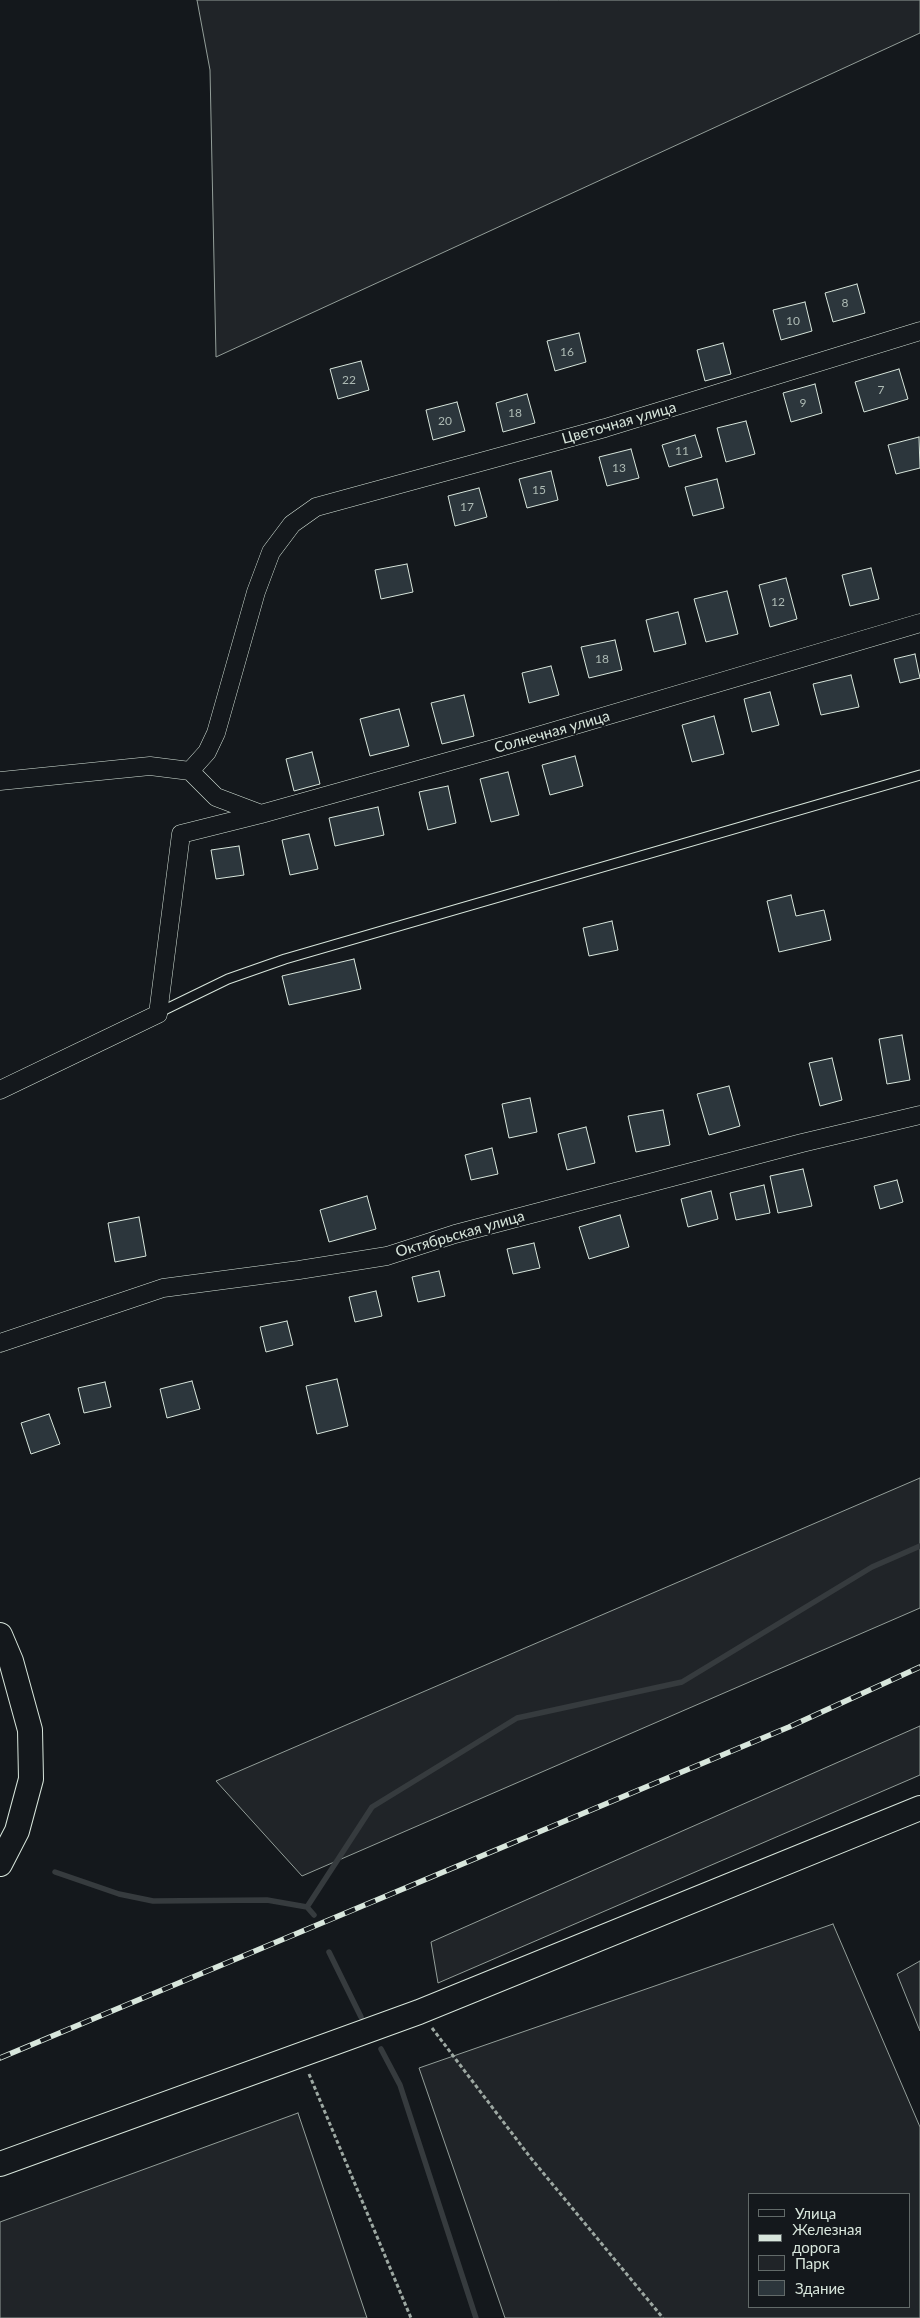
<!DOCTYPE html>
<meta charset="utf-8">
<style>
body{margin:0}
#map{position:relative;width:920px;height:2318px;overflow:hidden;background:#14181c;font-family:Lato,sans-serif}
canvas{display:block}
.legend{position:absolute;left:748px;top:2193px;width:162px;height:115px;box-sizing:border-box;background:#14181c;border:1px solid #626a69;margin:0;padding:6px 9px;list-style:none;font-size:15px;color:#d8e6dc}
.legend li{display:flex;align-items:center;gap:10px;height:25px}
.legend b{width:25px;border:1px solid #626a69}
</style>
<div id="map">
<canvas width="920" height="2318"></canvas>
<ul class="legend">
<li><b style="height:6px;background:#14181c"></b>Улица</li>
<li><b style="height:6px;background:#d8e6dc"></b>Железная дорога</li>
<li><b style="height:14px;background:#202428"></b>Парк</li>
<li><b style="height:14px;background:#2c363c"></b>Здание</li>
</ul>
</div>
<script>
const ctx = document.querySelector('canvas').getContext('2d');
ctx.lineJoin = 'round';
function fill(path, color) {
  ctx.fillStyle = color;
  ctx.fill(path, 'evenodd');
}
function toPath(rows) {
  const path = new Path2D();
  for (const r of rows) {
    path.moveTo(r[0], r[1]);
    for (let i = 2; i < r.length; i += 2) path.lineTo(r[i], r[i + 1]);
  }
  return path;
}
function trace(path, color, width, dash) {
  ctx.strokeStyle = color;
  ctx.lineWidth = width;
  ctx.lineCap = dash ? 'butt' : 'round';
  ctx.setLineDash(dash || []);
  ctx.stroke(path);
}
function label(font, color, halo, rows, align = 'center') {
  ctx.font = font + ' Lato,sans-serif';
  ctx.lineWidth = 4;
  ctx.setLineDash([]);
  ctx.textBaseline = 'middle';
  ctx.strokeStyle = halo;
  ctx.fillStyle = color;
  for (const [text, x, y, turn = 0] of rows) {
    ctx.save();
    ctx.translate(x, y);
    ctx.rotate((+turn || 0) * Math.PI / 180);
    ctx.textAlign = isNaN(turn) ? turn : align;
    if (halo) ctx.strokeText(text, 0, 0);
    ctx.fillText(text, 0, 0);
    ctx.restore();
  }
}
const green = toPath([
 [197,0,920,0,920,33,216,357,210,70,197,0],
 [920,1478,920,1608,302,1876,216,1781,920,1478],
 [920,1726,920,1775,438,1983,431,1942,920,1726],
 [833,1924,920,2127,920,2318,505,2318,419,2068,833,1924],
 [749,2194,909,2194,909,2307,749,2307,749,2194],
 [920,1961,920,2031,897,1974,920,1961],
 [298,2113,367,2318,0,2318,0,2222,298,2113]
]);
fill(green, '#202428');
trace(green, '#939e99', 1);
trace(toPath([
 [55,1872,119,1894,153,1901,267,1900,307,1907,314,1915],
 [307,1907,372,1807,517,1718,682,1682,872,1567,920,1546],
 [329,1952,361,2017],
 [381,2049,400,2085,476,2318]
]), '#363b3e', 5.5);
const building = toPath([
 [857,284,865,313,833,322,825,293,857,284],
 [805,302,812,331,781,340,773,310,805,302],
 [579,333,586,362,555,371,547,341,579,333],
 [723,343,731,374,705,381,697,350,723,343],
 [361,361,369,390,338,399,330,369,361,361],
 [899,369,908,399,864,412,855,382,899,369],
 [815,384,822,413,791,422,783,393,815,384],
 [527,394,535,423,503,432,496,403,527,394],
 [457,402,465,431,433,440,426,410,457,402],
 [746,421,755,454,726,462,717,428,746,421],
 [695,435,702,457,669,467,662,445,695,435],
 [919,437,920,468,896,474,888,445,919,437],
 [631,449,639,478,607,486,599,457,631,449],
 [551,471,558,500,527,508,519,479,551,471],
 [717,479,724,508,693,516,685,487,717,479],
 [479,488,487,517,455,526,448,496,479,488],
 [407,564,413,592,381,599,375,570,407,564],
 [871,568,879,599,850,606,842,575,871,568],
 [786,578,797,619,770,627,759,585,786,578],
 [727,591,738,634,706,642,694,599,727,591],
 [678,612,686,644,654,652,646,620,678,612],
 [615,640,622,670,589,678,581,647,615,640],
 [915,654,920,678,900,683,894,659,915,654],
 [551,666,559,695,529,703,522,673,551,666],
 [851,675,859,707,821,715,813,684,851,675],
 [770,692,779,725,752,732,744,699,770,692],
 [464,695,474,736,442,744,431,703,464,695],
 [399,709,409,746,370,756,360,719,399,709],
 [714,716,724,754,692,762,682,725,714,716],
 [312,752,320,784,294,791,286,759,312,752],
 [575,756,583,786,550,795,542,765,575,756],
 [508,772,519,815,491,822,480,779,508,772],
 [448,786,456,823,428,830,419,792,448,786],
 [378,807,384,835,335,846,329,818,378,807],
 [309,834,318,869,290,875,282,840,309,834],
 [239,846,244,875,216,879,211,850,239,846],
 [791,895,796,916,824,910,831,940,779,952,767,901,791,895],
 [612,921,618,950,589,956,583,928,612,921],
 [354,959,361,989,289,1005,282,976,354,959],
 [902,1035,910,1080,887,1084,879,1039,902,1035],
 [832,1058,842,1100,820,1106,809,1063,832,1058],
 [729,1086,740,1126,709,1135,697,1094,729,1086],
 [530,1098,537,1132,509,1138,502,1104,530,1098],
 [663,1110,670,1145,636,1152,628,1116,663,1110],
 [586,1127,595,1163,567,1170,558,1134,586,1127],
 [492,1148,498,1174,471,1180,465,1155,492,1148],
 [803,1169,812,1206,778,1213,770,1176,803,1169],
 [897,1180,903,1202,880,1209,874,1186,897,1180],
 [764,1185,770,1213,736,1220,730,1193,764,1185],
 [711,1191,718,1219,688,1227,681,1199,711,1191],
 [367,1196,376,1229,329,1242,320,1210,367,1196],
 [620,1215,629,1247,589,1259,579,1227,620,1215],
 [139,1217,146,1256,115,1262,108,1223,139,1217],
 [534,1243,540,1268,513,1274,507,1249,534,1243],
 [439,1271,445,1296,418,1302,412,1277,439,1271],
 [376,1291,382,1316,355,1322,349,1297,376,1291],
 [287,1321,293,1345,266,1352,260,1327,287,1321],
 [337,1379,348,1426,317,1434,306,1386,337,1379],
 [192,1381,200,1409,167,1418,160,1389,192,1381],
 [105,1382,111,1407,84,1413,78,1388,105,1382],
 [49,1414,60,1444,31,1454,21,1423,49,1414]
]);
fill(building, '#2c363c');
trace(building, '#d8e6dc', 1);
const lane = toPath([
 [158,1013,228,979,285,959,920,775]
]);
const street = toPath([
 [190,771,207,752,216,733,256,592,271,552,292,524,316,507,605,428,920,331],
 [0,781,150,766,190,771,216,797,261,814],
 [0,1090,158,1014,181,834,261,814,504,746,920,623],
 [0,1343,163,1288,299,1270,387,1256,455,1234,802,1143,920,1115]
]);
const secondary = toPath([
 [0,1635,11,1661,30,1730,31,1779,17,1831,0,1864],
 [0,2164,419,2012,920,1808]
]);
trace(lane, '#d8e6dc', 11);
trace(street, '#d8e6dc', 19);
trace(secondary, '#d8e6dc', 26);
trace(toPath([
 [432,2028,530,2157,663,2318],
 [309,2074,411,2318]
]), '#9da8a2', 3, [4, 2.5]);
trace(lane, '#14181c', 9);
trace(street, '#14181c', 18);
trace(secondary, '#14181c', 24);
const rail = toPath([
 [0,2058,789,1727,920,1667]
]);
trace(rail, '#d8e6dc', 5.5);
trace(rail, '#14181c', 4, [11]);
label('12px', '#adbab4', null, [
 ["8",845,303],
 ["10",793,321],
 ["16",567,352],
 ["22",349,380],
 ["7",881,390],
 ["9",803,403],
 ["18",515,413],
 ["20",445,421],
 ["11",682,451],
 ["13",619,468],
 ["15",539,490],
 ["17",467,507],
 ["12",778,602],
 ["18",602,659]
]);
label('15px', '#d8e6dc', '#14181c', [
 ["Цветочная улица",619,423,-16],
 ["Солнечная улица",552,732,-16],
 ["Октябрьская улица",460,1234,-16]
]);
</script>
